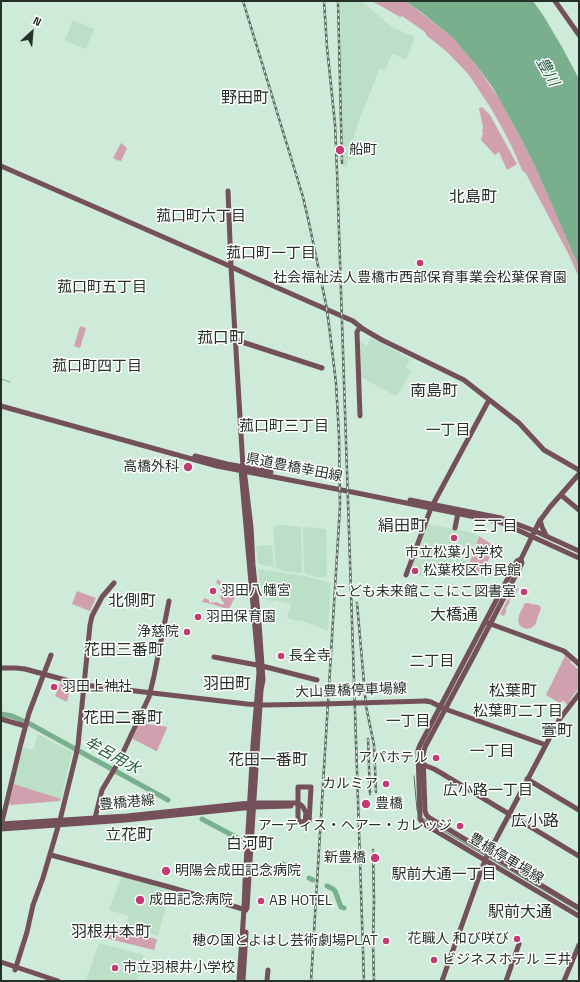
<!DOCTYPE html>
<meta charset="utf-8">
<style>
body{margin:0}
#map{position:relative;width:580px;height:982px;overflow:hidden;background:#cdebd8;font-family:"Space Grotesk",sans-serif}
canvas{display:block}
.frame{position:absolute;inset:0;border:2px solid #253129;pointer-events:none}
.north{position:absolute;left:12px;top:12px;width:40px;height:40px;-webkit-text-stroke:3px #fff;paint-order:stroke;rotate:26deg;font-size:11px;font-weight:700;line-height:16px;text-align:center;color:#253129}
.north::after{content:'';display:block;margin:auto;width:14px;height:18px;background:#253129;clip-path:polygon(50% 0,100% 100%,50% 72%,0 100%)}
</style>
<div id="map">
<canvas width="580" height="982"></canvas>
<div class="frame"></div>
<div class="north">N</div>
</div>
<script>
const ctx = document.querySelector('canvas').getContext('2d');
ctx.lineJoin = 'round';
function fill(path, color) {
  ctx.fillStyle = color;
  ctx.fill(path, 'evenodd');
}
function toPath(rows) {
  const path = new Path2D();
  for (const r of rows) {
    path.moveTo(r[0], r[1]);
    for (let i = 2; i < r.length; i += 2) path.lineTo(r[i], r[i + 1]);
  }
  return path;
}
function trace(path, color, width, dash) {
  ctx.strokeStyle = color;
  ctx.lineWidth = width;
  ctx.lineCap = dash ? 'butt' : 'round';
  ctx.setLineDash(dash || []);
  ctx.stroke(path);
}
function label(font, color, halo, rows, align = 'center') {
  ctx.font = font + ' "Space Grotesk","Noto Sans JP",sans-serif';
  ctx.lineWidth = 3;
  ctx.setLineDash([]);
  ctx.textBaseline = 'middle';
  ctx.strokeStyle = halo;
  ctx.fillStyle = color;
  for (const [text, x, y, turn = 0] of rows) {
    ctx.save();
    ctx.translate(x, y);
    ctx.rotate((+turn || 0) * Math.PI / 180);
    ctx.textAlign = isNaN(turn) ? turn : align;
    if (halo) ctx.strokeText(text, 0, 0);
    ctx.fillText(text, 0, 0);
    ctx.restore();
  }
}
fill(toPath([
 [340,1,361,1,392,27,415,37,407,58,404,59,394,54,392,54,385,70,380,68,358,123,350,149,352,159,348,160,347,167,343,167],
 [73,20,94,29,86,49,85,49,65,40],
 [371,338,410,359,406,368,411,371,397,396,396,396,361,377,360,342,367,346],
 [428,524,474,533,478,536,469,565,474,567,471,576,431,577,410,575,409,573,427,525],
 [284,525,301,527,302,573,284,571,283,570,279,570,279,568,276,568,273,526],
 [303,527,326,529,327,575,324,578,307,575,304,571],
 [272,545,274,567,258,564,256,546],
 [258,569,282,573,304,576,331,583,328,631,301,620,299,621,287,618,291,604,274,600,273,602,261,597],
 [38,734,72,752,61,799,14,784,22,747,33,750],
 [123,877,170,890,158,936,125,928,129,916,109,910,121,878],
 [99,943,144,955,137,981,86,981]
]), '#bbdfc7');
fill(toPath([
 [372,1,405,1,420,12,452,37,476,65,500,100,517,131,534,164,579,267,579,277,568,253,525,172,524,172,522,170,511,145,501,126,492,110,469,75,454,59,446,51,427,36,425,32,402,16,400,17],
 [482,107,490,115,517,164,507,170,499,152,495,155,493,153,481,140,483,133,482,132,483,127,479,108],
 [121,143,127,148,121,161,117,160,113,158],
 [80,326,86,328,80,348,74,346],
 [479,536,494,546,495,547,480,576,472,576,474,567,469,565],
 [218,579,235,597,229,609,227,609,212,604,202,602,204,598,209,600,209,602,211,603,212,601,213,603,216,602,223,605,224,602,222,601,220,597,222,592,220,590,222,586,216,583],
 [519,588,515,595,513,594,509,601,510,602,506,608,506,612,504,616,500,614,513,589],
 [77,591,96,598,90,611,72,604],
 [525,603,529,603,535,605,535,604,540,606,541,608,535,625,531,628,527,629,524,628,520,626,518,621,519,615],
 [565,656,571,661,570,662,579,670,579,688,569,701,570,702,567,705,563,700,561,704,546,695],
 [61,682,71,685,67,702,55,696],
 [140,723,141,723,167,727,167,728,157,751,156,751,133,739,133,737],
 [14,784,61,799,60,801,11,805,9,804],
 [105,925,156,939,157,940,154,950,101,937,101,935,104,926]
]), '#d0a0ae');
fill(toPath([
 [405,1,533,1,543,15,562,47,579,79,579,267,534,164,517,131,493,88,476,65,452,37,421,12]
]), '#7aaf8e');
trace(toPath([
 [1,379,10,382]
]), '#7aaf8e', 1);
trace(toPath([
 [1,714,12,716,30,724,168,800],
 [202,819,243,841],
 [283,864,299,872],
 [309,878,313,880],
 [327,886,333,889,335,891,341,907,344,908]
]), '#7aaf8e', 5);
trace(toPath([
 [555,1,579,35],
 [1,166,225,264,253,277,353,321,363,329,382,340,464,380,519,423,544,450,579,470],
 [228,191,231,267,243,467,241,470,259,673,253,745,245,883,244,909,239,981],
 [236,340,322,368],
 [1,406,217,466,352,492,500,522,579,558],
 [360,416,357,332,360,327],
 [195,456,227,464,271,472],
 [243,468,245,477,251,527,253,565,259,623,263,680,261,690,247,908],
 [561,495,579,510],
 [410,500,501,518,535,531,579,551],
 [540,520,542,527,546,535],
 [455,528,458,513],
 [406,575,431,508,489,400],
 [488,623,564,651,579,664],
 [214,657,262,666,317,680],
 [1,668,16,668,25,669,84,685,247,704,264,705,322,704],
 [426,701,431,702,445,709,546,745],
 [1,719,25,726],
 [424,765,434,769,441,773,579,856],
 [527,779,579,810],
 [298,787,311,787,309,822,300,822,298,819,298,787],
 [426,814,425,811,423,755,425,747,472,659,522,563,521,559,539,522,550,507,579,474],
 [426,814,428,817,579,908],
 [95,818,102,790,118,763,149,697,154,676,169,601],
 [422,822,420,819,418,750,420,745,517,561,521,559],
 [422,822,426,825,579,916],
 [1,824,127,816,250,803,298,803,301,805,303,807,306,813,305,822],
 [1,826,20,747,29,713,51,655],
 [1,829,126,820,254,807,291,806],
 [51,855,173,888,246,910],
 [1,962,58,981],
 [15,970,27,932,33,905,43,878,60,820,76,755,78,745,90,625,92,616,102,597,114,583],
 [243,981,246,932],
 [267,981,268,970],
 [442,981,485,860,559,720,579,694],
 [506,981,519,944],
 [564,981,579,945]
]), '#74505b', 5);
trace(toPath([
 [414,776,417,810,420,816,422,818,579,911]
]), '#5b6d61', 1);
const rail = toPath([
 [243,1,303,197,309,223,326,304,330,333,336,383,339,436,340,506,311,981],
 [324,1,327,47,335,124,337,172,364,981],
 [338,1,342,163],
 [357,603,366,706,374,745,376,792],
 [368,739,370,794],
 [373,850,374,902,373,944,374,981]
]);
trace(rail, '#5b6d61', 2.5);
trace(rail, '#fff', 1, [3]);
trace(toPath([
 [322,704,426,701]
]), '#74505b', 5);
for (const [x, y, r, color] of [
 [340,150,5,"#c43b74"],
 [420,263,4,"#c43b74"],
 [188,467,5,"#c43b74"],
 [454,538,4,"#c43b74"],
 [415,571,4,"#c43b74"],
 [213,591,4,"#c43b74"],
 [524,592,4,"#c43b74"],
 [198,617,4,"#c43b74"],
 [187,632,4,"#c43b74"],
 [281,656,4,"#c43b74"],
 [54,687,4,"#c43b74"],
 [436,758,4,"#c43b74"],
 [386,784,4,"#c43b74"],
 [366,804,5,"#c43b74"],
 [460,826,4,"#c43b74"],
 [375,858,5,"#c43b74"],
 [166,871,5,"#c43b74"],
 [140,900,5,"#c43b74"],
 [261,901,4,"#c43b74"],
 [517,939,4,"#c43b74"],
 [386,941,4,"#c43b74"],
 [434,960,4,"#c43b74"],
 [115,968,4,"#c43b74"]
]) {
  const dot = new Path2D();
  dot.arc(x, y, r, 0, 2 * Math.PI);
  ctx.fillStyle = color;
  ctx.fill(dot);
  trace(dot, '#fff', 1.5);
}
label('14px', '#253129', '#fff', [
 ["船町",349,150],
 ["社会福祉法人豊橋市西部保育事業会松葉保育園",420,278,"center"],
 ["高橋外科",179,467,"right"],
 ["市立松葉小学校",454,553,"center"],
 ["松葉校区市民館",423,571],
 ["羽田八幡宮",221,591],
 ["こども未来館ここにこ図書室",516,592,"right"],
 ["羽田保育園",206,617],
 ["浄慈院",179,632,"right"],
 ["長全寺",289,656],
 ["羽田上神社",62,687],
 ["アパホテル",428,758,"right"],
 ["カルミア",378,784,"right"],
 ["豊橋",375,804],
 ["アーティス・ヘアー・カレッジ",452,826,"right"],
 ["新豊橋",366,858,"right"],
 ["明陽会成田記念病院",175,871],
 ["成田記念病院",149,900],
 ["AB HOTEL",269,901],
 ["花職人 和び咲び",509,939,"right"],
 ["穂の国とよはし芸術劇場PLAT",378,941,"right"],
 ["ビジネスホテル 三井",442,960],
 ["市立羽根井小学校",123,968]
], 'left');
label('14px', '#253129', '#fff', [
 ["県道豊橋幸田線",294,468,11],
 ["大山豊橋停車場線",351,691,-2],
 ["豊橋港線",127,803,-5],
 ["豊橋停車場線",506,859,31]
]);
label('italic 15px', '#1d5a3a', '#fff', [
 ["豊川",547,72,61],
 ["牟呂用水",112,756,29]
]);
label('15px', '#253129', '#fff', [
 ["菰口町六丁目",201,217],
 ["菰口町一丁目",271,254],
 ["菰口町五丁目",102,288],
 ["菰口町四丁目",97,367],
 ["菰口町三丁目",284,427],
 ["一丁目",448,431],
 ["三丁目",495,527],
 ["二丁目",432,662],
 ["松葉町二丁目",518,712],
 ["一丁目",408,722],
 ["一丁目",492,752],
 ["広小路一丁目",488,791],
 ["駅前大通一丁目",444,875]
]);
label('16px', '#253129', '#fff', [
 ["野田町",245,99],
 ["北島町",473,198],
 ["菰口町",221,339],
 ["南島町",434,392],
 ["絹田町",402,527],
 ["北側町",132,602],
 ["大橋通",454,616],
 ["花田三番町",124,651],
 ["羽田町",227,685],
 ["松葉町",513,692],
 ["花田二番町",123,719],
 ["萱町",557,732],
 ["花田一番町",268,761],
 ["広小路",535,822],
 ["立花町",129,836],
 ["白河町",250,845],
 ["駅前大通",520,913],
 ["羽根井本町",111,933]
]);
</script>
